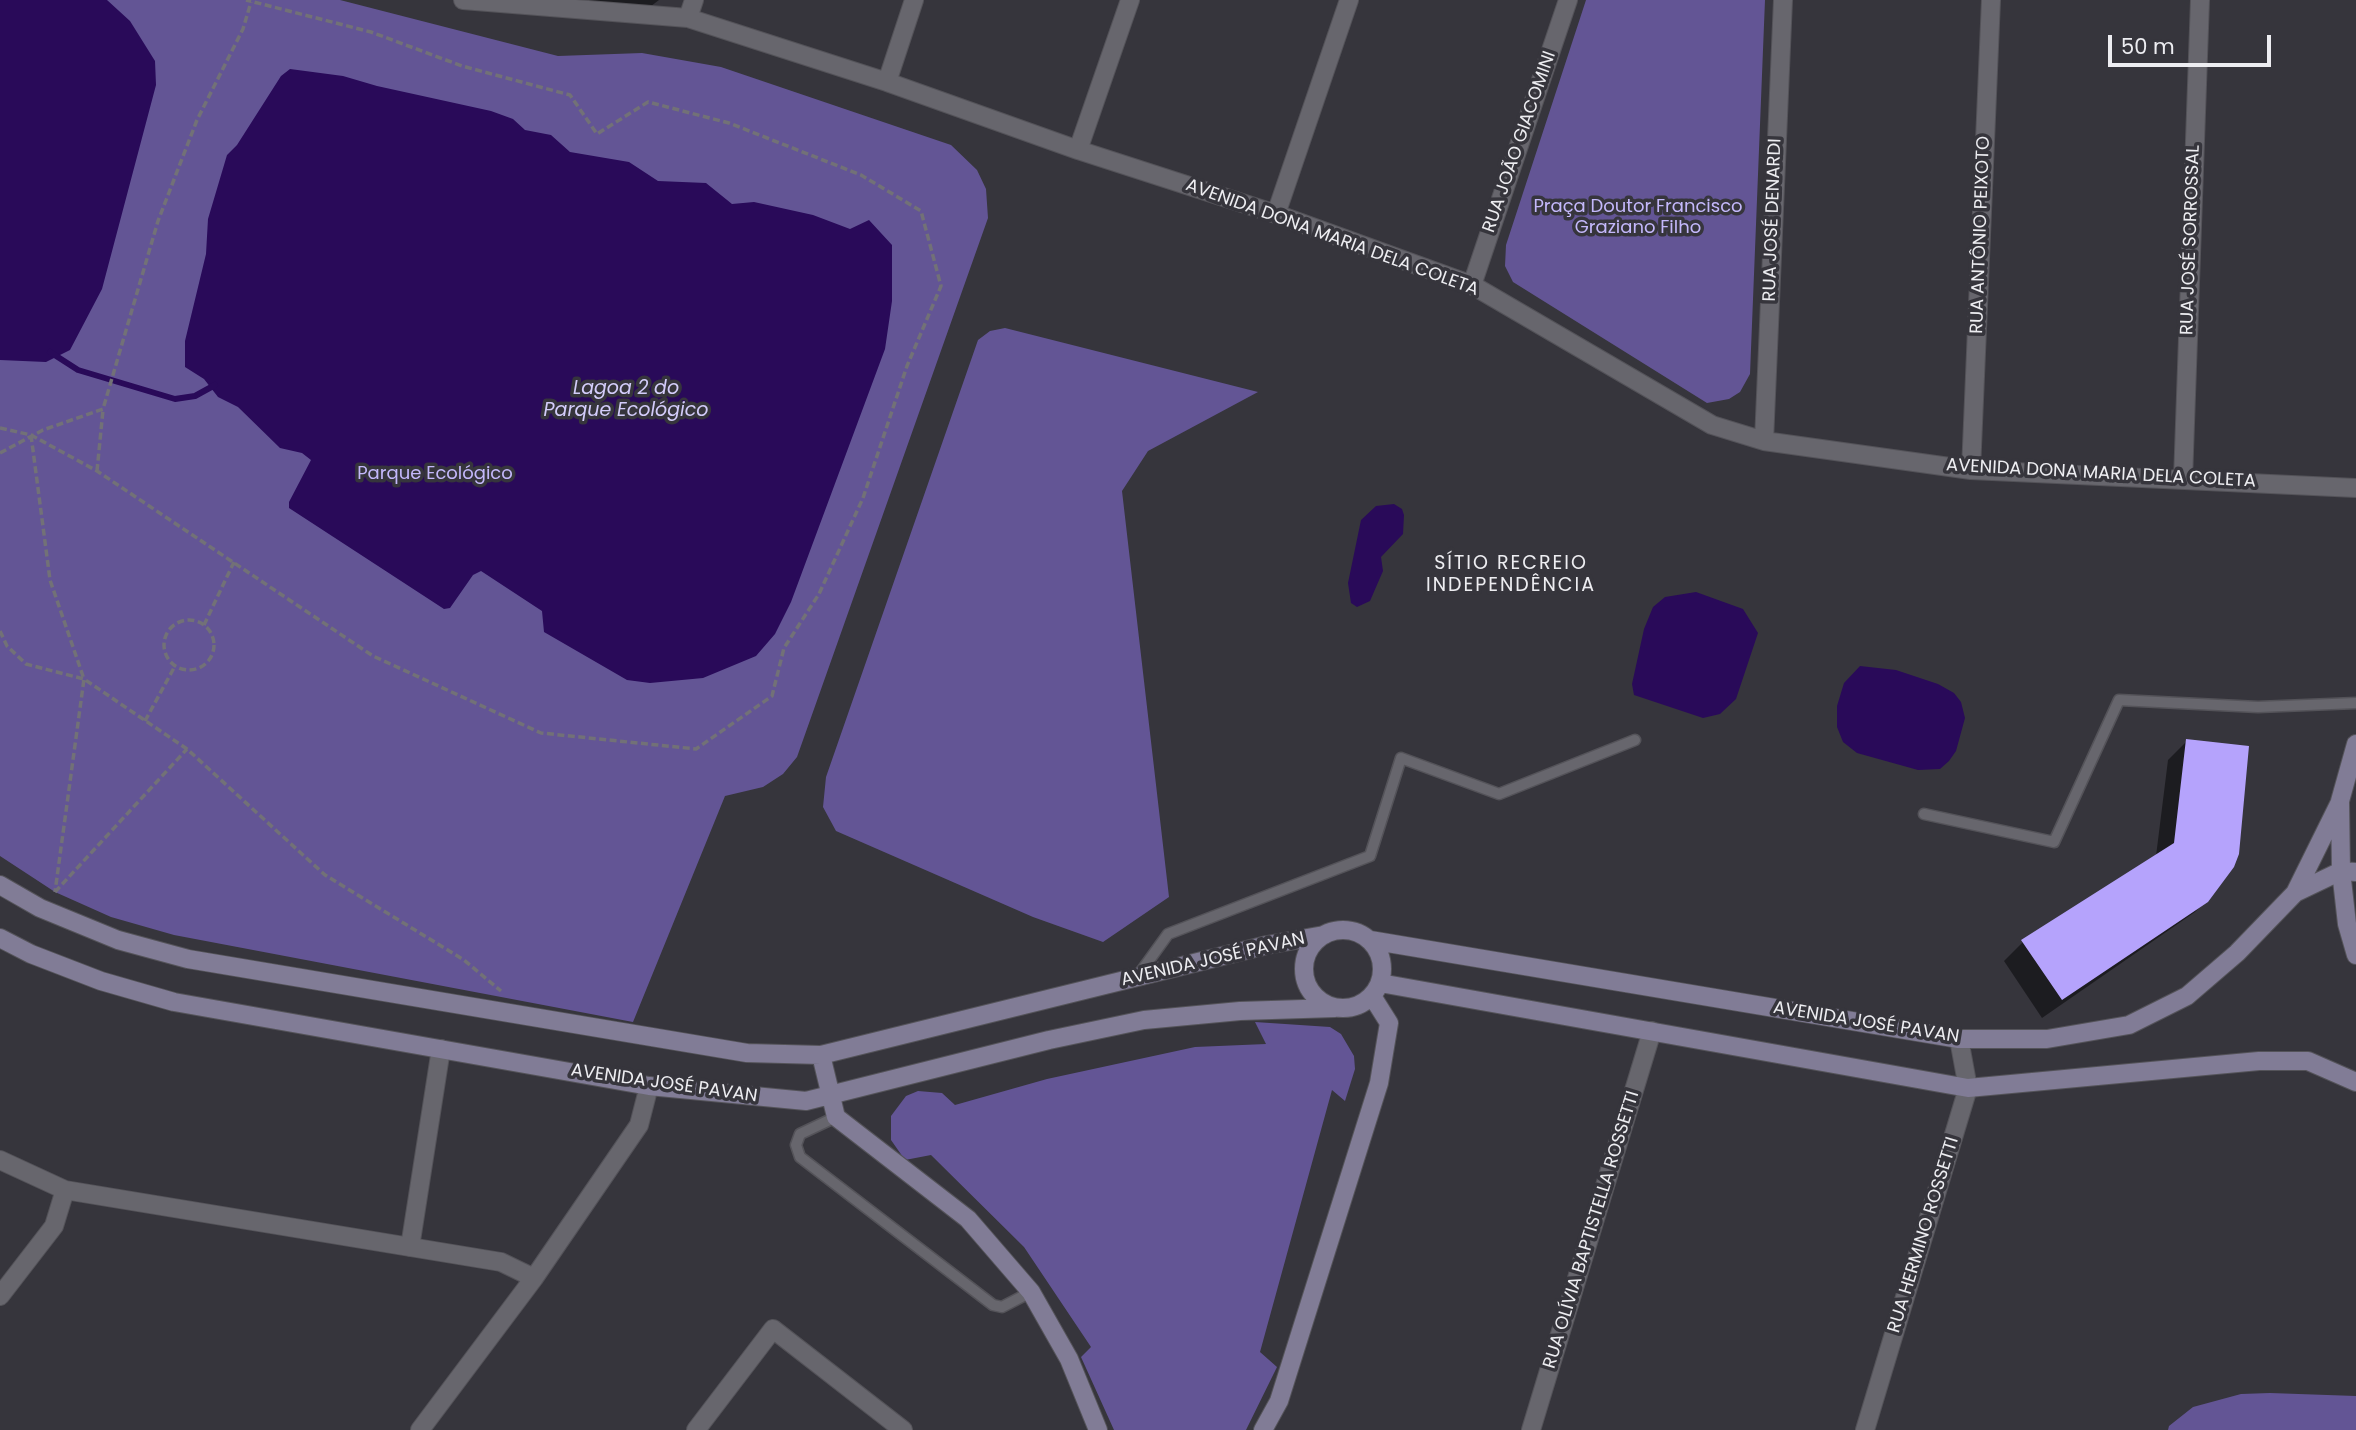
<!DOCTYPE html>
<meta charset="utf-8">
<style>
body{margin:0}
#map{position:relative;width:2356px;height:1430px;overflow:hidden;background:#36353c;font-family:Poppins,sans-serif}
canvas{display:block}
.scale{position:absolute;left:2108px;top:35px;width:163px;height:32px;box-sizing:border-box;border:4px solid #ededf1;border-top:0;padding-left:9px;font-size:21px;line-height:24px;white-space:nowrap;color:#ededf1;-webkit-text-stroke:5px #36353c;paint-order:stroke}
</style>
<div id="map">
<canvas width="2356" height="1430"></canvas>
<div class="scale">50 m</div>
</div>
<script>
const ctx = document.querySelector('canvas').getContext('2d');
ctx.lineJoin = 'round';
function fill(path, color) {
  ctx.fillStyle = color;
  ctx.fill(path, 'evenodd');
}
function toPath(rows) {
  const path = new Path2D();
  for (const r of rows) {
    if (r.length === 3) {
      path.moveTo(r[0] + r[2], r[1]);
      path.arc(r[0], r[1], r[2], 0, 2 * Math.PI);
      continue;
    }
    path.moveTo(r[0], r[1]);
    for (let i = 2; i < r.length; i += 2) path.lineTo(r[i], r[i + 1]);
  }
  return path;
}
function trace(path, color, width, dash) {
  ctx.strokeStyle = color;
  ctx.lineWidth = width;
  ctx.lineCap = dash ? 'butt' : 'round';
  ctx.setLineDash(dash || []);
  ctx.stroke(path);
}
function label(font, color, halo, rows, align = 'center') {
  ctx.font = font + ' Poppins,sans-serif';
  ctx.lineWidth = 7;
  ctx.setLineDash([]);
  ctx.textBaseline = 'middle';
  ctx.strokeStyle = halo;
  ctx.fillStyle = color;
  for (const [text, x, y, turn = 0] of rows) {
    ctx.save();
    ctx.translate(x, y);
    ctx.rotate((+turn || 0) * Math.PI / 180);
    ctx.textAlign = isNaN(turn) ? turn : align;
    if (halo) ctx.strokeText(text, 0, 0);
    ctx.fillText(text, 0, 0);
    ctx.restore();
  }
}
fill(toPath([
 [0,0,340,0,558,56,642,53,721,67,951,145,977,170,986,189,988,218,797,757,783,774,763,787,725,796,633,1022,174,935,111,917,55,892,0,856],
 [1586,0,1765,0,1750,374,1740,392,1729,399,1707,403,1513,282,1505,266,1506,245],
 [1005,328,1258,392,1148,451,1122,491,1169,897,1103,942,1033,917,836,831,823,807,826,777,978,340,990,331],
 [1255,1022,1330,1027,1341,1034,1354,1056,1355,1069,1345,1101,1332,1090,1260,1352,1277,1367,1246,1430,1114,1430,1081,1357,1091,1347,1024,1247,931,1155,905,1160,891,1140,891,1116,906,1096,918,1091,942,1093,955,1105,1047,1079,1195,1047,1266,1044],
 [2270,1393,2356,1396,2356,1430,2168,1430,2169,1426,2193,1407,2241,1394]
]), '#635595');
fill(toPath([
 [0,0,107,0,130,21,155,61,156,85,102,289,70,350,46,362,0,360],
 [290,69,343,76,377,86,491,111,513,119,525,130,551,135,570,152,629,162,658,181,706,183,732,204,754,202,813,215,850,229,869,220,892,245,892,301,885,349,791,602,775,634,756,656,703,678,650,683,627,680,544,632,542,611,481,571,473,575,450,608,444,609,289,508,289,502,311,460,302,453,280,448,238,407,218,397,204,379,185,367,185,341,206,254,208,219,227,155,237,145,281,76],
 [1394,504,1402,509,1404,515,1403,534,1381,557,1383,571,1370,601,1357,607,1351,603,1348,583,1361,520,1376,506],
 [1696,592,1743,609,1758,633,1736,699,1720,714,1703,718,1634,695,1632,684,1644,629,1653,607,1665,597],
 [1860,666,1896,670,1938,684,1954,693,1961,702,1965,718,1956,751,1949,761,1940,769,1918,770,1857,753,1843,742,1837,727,1837,706,1844,683]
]), '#290a59');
fill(toPath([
 [500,0,659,0,634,19],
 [2187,741,2214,893,2195,912,2042,1018,2004,961,2023,942,2156,856,2168,760]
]), '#0007');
trace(toPath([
 [50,352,78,370,175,399,195,396,215,385]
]), '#290a59', 6);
fill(toPath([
 [2186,739,2249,746,2239,854,2234,867,2208,902,2062,1000,2021,940,2174,843]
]), '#b5a3fc');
const lane = toPath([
 [1924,814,2054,842,2119,700,2258,707,2356,703],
 [1137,977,1168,934,1370,856,1401,758,1499,794,1635,740],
 [836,1117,800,1134,796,1145,800,1157,993,1305,1002,1307,1031,1292]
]);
const street = toPath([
 [463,0,688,18,887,82,1078,150,1276,214,1472,285,1712,425,1764,441,1971,470,2356,488],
 [688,18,694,0],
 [887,82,914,0],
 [1078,150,1130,0],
 [1276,214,1349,0],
 [1472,285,1568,0],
 [1764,441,1783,0],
 [1971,470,1991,0],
 [2183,480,2200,0],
 [0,1160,65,1190,501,1262,534,1278],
 [410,1247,441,1049],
 [0,1296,54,1226,65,1190],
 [420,1430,534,1278,639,1125,649,1086],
 [696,1430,773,1329,903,1430],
 [1531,1430,1652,1031],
 [1865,1430,1968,1088,1959,1039]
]);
const secondary = toPath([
 [2356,744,2340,801,2341,871,2347,924,2356,955],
 [0,885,40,908,118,940,188,959,747,1053,821,1055,1267,945,1324,935],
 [2295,893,2339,804],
 [1343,969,39],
 [0,938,31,954,101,981,174,1002,649,1086,806,1101,1049,1040,1144,1020,1240,1011,1335,1008],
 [1370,940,1959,1039,2047,1039,2129,1025,2187,996,2237,953,2295,893,2341,871,2356,872],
 [1380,983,1968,1088,2259,1061,2308,1061,2356,1082],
 [821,1055,836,1117,968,1219,1031,1292,1069,1359,1098,1430],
 [1263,1430,1279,1401,1379,1083,1389,1023,1372,996]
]);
trace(lane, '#545359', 13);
trace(street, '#545359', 20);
trace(secondary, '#545359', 20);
trace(toPath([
 [0,428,31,435,97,471,373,656,541,733,696,749,772,696,784,648,819,594,863,498,907,366,941,286,921,211,861,175,729,123,648,102,597,134,570,95,462,66,371,32,246,0],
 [31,435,50,580,84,679,55,892],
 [0,453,43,430,103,409,158,221,197,120,243,29,251,2],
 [97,471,103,410],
 [189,645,25],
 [204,625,234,562],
 [0,631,7,646,26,664,84,679,187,749,325,875,464,960,501,991],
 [145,721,175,666],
 [55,892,187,749]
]), '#727177', 3.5, [7, 3.5]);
trace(lane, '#67666d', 10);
trace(street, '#67666d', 18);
trace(secondary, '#817c96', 18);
label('18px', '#ededf1', '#36353c', [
 ["RUA JOÃO GIACOMINI",1520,142,-71],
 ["RUA JOSÉ DENARDI",1773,220,-88],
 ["RUA ANTÔNIO PEIXOTO",1981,235,-88],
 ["AVENIDA DONA MARIA DELA COLETA",1332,238,20],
 ["RUA JOSÉ SORROSSAL",2191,240,-88],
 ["AVENIDA DONA MARIA DELA COLETA",2101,474,3],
 ["AVENIDA JOSÉ PAVAN",1213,960,-13],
 ["AVENIDA JOSÉ PAVAN",1866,1023,9],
 ["AVENIDA JOSÉ PAVAN",664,1084,8],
 ["RUA OLÍVIA BAPTISTELLA ROSSETTI",1592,1230,-73],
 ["RUA HERMINO ROSSETTI",1924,1235,-73]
]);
label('18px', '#c4b8fb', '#36353c', [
 ["Praça Doutor Francisco",1638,207],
 ["Graziano Filho",1638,228],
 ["Parque Ecológico",435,474]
]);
label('italic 19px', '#d3ccfa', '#36353c', [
 ["Lagoa 2 do",626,389],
 ["Parque Ecológico",626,411]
]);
ctx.letterSpacing = '2px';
label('19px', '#ededf1', '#36353c', [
 ["SÍTIO RECREIO",1511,564],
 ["INDEPENDÊNCIA",1511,586]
]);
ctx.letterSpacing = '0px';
</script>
